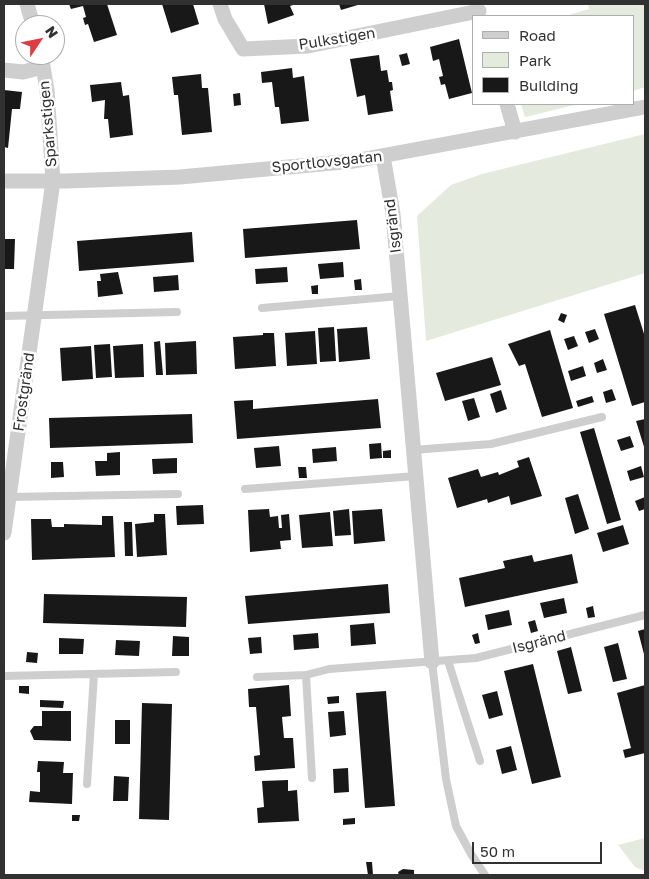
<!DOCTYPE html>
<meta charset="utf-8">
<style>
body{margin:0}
#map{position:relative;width:649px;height:879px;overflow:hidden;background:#fff;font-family:"Golos Text",sans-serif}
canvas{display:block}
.frame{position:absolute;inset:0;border:5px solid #313131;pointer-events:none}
.legend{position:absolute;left:472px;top:15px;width:162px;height:90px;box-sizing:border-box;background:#fff;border:1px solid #adadad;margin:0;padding:6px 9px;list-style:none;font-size:15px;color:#313131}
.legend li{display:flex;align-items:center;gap:10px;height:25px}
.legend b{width:25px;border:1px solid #adadad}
.north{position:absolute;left:15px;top:15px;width:50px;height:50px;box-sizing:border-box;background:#fff;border:1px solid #adadad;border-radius:50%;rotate:56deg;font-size:14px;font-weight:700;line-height:20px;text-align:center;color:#313131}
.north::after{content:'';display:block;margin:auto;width:18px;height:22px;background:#df3c41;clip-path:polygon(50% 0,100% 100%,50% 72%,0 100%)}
.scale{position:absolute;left:472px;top:842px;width:130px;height:22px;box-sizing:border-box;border:2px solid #313131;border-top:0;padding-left:6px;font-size:15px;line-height:18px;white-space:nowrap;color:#313131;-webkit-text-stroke:4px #fff;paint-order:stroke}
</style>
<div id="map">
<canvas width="649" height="879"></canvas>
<div class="frame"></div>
<ul class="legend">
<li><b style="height:6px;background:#cecece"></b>Road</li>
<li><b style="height:14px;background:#e4eadd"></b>Park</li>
<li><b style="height:14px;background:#181818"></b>Building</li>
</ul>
<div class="north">N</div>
<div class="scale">50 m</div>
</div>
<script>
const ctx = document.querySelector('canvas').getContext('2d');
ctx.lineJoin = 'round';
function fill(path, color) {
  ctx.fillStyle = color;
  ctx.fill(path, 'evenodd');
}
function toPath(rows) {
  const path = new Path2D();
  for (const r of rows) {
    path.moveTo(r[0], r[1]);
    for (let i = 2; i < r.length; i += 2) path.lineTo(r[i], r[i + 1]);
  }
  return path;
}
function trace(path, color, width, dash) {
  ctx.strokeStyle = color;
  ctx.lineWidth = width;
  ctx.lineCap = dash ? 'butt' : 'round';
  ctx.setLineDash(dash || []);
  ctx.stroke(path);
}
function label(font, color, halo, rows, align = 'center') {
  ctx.font = font + ' "Golos Text",sans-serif';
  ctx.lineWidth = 5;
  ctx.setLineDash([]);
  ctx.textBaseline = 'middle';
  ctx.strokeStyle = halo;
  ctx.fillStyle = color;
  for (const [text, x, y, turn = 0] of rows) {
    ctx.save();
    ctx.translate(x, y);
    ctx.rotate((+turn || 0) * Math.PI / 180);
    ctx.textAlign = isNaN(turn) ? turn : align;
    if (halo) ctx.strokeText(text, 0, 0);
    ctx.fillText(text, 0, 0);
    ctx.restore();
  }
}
fill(toPath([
 [588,4,645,4,645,87,633,91,633,16,565,16,589,9],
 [521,104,579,104,525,117],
 [645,134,645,273,426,341,417,216,451,185,482,174],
 [645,838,645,871,635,867,618,845]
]), '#e4eadd');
fill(toPath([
 [69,4,107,4,117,35,94,42,88,24,85,25,83,18,86,17,83,6,71,9],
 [162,4,193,4,199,24,171,33],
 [264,4,296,4,290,6,294,15,268,24],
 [339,4,361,4,341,10],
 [459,39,472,93,449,99,445,84,441,85,439,77,443,76,439,59,433,61,430,47],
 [407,53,410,64,402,66,399,55],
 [379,55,381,71,387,70,389,82,392,82,393,90,390,91,393,111,368,115,365,95,357,97,350,59],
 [292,68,293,78,304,76,309,121,281,124,279,107,275,107,272,82,262,83,261,72],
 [201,74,202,88,208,88,212,132,182,135,178,95,174,95,172,77],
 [121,82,123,96,129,95,133,135,110,138,108,119,104,119,105,100,92,102,90,85],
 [4,90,22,92,20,109,12,109,8,148,4,147],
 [240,93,241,105,234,106,233,94],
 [357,220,360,249,245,258,243,229],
 [192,232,194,262,79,271,77,241],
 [4,239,15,239,14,269,4,269],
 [343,262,344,277,320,279,318,264],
 [287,267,288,282,256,284,255,269],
 [118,272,123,294,98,297,97,281,101,281,100,274],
 [178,275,179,290,154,292,153,277],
 [361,279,362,290,355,290,354,280],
 [318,285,318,294,312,294,311,286],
 [635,305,645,337,645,402,632,406,604,314],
 [561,313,567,315,564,323,558,320],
 [334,327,336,361,320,362,318,328],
 [367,327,370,359,339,362,337,329],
 [595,329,599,339,589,343,585,332],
 [550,330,573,408,542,417,525,364,519,366,508,344],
 [315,331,317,364,287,366,285,333],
 [263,333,274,333,276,366,235,369,233,337,263,335],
 [574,336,578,346,568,350,564,339],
 [160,341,163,375,156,375,154,342],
 [196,341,197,374,166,375,165,343],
 [110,344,112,377,96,378,94,345],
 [143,344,144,377,115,378,113,346],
 [91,346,93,379,62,381,60,348],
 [492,357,501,385,445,401,436,373],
 [603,359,607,370,597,373,594,363],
 [583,366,586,376,571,381,568,371],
 [612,389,616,400,606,403,603,392],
 [501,390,507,409,496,413,490,394],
 [592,396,594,402,578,407,576,401],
 [474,398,480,417,468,421,462,401],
 [378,399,381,428,237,439,234,401,253,400,253,409],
 [192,414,193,443,50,448,49,418],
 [645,419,645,450,636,421],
 [594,428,621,520,607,524,580,432],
 [630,436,634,447,621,451,617,440],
 [381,443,382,458,370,459,369,444],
 [279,446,281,466,256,468,254,448],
 [336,447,337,461,313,463,312,449],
 [391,450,391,458,383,458,383,451],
 [120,452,120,475,96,476,95,461,107,461,107,453],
 [529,457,542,496,511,505,509,496,488,503,487,499,457,508,448,478,478,469,481,477,498,472,499,475,519,467,517,461],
 [177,458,177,473,153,474,152,459],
 [51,462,63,462,64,477,51,478],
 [641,466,644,477,630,481,627,471],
 [298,467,306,467,307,478,299,478],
 [578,494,589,529,575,534,565,498],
 [645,497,645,509,639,511,635,501],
 [203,505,204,524,177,525,176,506],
 [269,509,270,517,278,516,279,528,282,528,281,515,289,514,291,540,280,541,281,549,250,552,248,510],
 [349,509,351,535,335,536,333,511],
 [382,509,385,541,354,544,352,511],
 [330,512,333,546,302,548,299,515],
 [154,514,165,514,167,555,137,557,135,524,154,522],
 [102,516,113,516,115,557,32,560,31,519,51,519,52,527,64,527,64,524,102,525],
 [124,522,132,522,133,556,125,556],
 [623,525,629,544,603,552,597,533],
 [572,554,578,583,465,607,459,578,505,568,503,561,532,555,534,562],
 [388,584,390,613,248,624,245,596],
 [44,594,187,597,186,627,43,623],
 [564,598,567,613,544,618,540,603],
 [593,606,595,617,588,618,586,608],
 [509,610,512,625,488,630,485,615],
 [535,620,538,631,531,633,528,622],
 [374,623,376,644,351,646,350,625],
 [645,629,645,658,638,631],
 [318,633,319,648,294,650,293,635],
 [478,633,480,643,475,644,472,635],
 [173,636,189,637,189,656,172,656],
 [261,637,262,653,250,654,248,638],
 [59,638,84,639,83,654,59,654],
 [116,640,140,641,139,656,115,655],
 [618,643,627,679,613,682,604,647],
 [571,647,582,691,568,694,557,651],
 [27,652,38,653,37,663,26,662],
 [533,664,561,777,532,784,504,671],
 [289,685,291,716,282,717,284,738,293,738,295,768,255,771,254,756,260,755,256,707,249,707,248,689],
 [645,685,645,753,625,758,623,750,631,748,617,693],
 [19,686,29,686,29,694,19,693],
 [386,691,395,806,365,808,356,693],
 [497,691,503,715,489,719,482,695],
 [339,696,339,703,328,704,327,697],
 [40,700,64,701,63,708,40,707],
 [142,703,172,704,169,820,139,819],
 [42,711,71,711,71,741,34,740,30,731,34,726,42,726],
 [344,711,346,735,330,737,328,712],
 [115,720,130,720,130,744,115,744],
 [511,746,517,770,502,774,496,750],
 [38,761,64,762,63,773,73,773,72,804,29,802,30,791,40,792,40,772,37,772],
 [348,768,349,792,334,793,333,769],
 [114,776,129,777,128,801,113,801],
 [288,780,288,791,297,790,299,821,258,823,257,808,264,807,262,781],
 [72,815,80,815,79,821,72,821],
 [355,818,355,824,343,825,343,819],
 [366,862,372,862,373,875,368,875],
 [403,869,414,870,414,875,399,875,398,872]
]), '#181818');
trace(toPath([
 [262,308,400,296],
 [4,316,177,312],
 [413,450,491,444,602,417],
 [245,489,416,476],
 [8,497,178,494],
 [448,661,480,761],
 [432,662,446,779,456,826,471,854,485,875],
 [306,675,312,778],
 [4,676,176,672],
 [257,677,306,675,329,669,476,658,645,615],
 [87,784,94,674]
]), '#cecece', 8);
trace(toPath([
 [27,4,33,25],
 [220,4,225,19,243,49,308,46,479,11],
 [4,70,23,72,43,67],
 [507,104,515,132],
 [383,156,393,214,432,662],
 [4,181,66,181,180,177,354,161,645,107],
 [4,533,53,181,47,90,41,55]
]), '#cecece', 15);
label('15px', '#313131', '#fff', [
 ["Pulkstigen",337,39,-9],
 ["Sparkstigen",48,124,-95],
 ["Sportlovsgatan",327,162,-6],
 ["Isgränd",393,226,-97],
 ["Frostgränd",24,392,-82],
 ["Isgränd",539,642,-14]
]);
</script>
